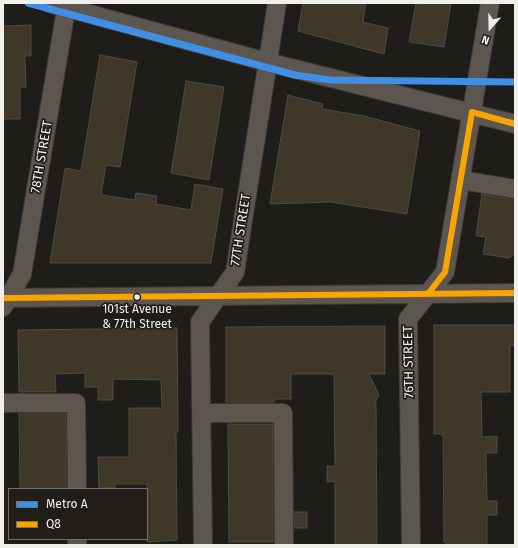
<!DOCTYPE html>
<style>
body{margin:0}
#map{position:relative;width:518px;height:548px;overflow:hidden;background:#1f1d1a;font-family:"Fira Sans",sans-serif}
canvas{display:block}
.frame{position:absolute;inset:0;border:4px solid #f1efec;pointer-events:none}
.legend{position:absolute;left:8px;top:488px;width:140px;height:52px;box-sizing:border-box;background:#211d18;border:1px solid #74716d;margin:0;padding:5px 7px;list-style:none;font-size:12px;color:#f1efec}
.legend li{display:flex;align-items:center;gap:8px;height:20px}
.legend b{width:20px;border:1px solid #74716d}
.north{position:absolute;left:470px;top:8px;width:40px;height:40px;-webkit-text-stroke:3px #211d18;paint-order:stroke;rotate:200deg;font-size:11px;font-weight:700;line-height:16px;text-align:center;color:#f1efec}
.north::after{content:'';display:block;margin:auto;width:14px;height:18px;background:#f1efec;clip-path:polygon(50% 0,100% 100%,50% 72%,0 100%)}
</style>
<div id="map">
<canvas width="518" height="548"></canvas>
<div class="frame"></div>
<ul class="legend">
<li><b style="height:5px;background:#408fe7"></b>Metro A</li>
<li><b style="height:5px;background:#f7a600"></b>Q8</li>
</ul>
<div class="north">N</div>
</div>
<script>
const ctx = document.querySelector('canvas').getContext('2d');
ctx.lineJoin = 'round';
function fill(path, color) {
  ctx.fillStyle = color;
  ctx.fill(path, 'evenodd');
}
function toPath(rows) {
  const path = new Path2D();
  for (const r of rows) {
    path.moveTo(r[0], r[1]);
    for (let i = 2; i < r.length; i += 2) path.lineTo(r[i], r[i + 1]);
  }
  return path;
}
function trace(path, color, width, dash) {
  ctx.strokeStyle = color;
  ctx.lineWidth = width;
  ctx.lineCap = dash ? 'butt' : 'round';
  ctx.setLineDash(dash || []);
  ctx.stroke(path);
}
function label(font, color, halo, rows, align = 'center') {
  ctx.font = font + ' "Fira Sans",sans-serif';
  ctx.lineWidth = 3.5;
  ctx.setLineDash([]);
  ctx.textBaseline = 'middle';
  ctx.strokeStyle = halo;
  ctx.fillStyle = color;
  for (const [text, x, y, turn = 0] of rows) {
    ctx.save();
    ctx.translate(x, y);
    ctx.rotate((+turn || 0) * Math.PI / 180);
    ctx.textAlign = isNaN(turn) ? turn : align;
    if (halo) ctx.strokeText(text, 0, 0);
    ctx.fillText(text, 0, 0);
    ctx.restore();
  }
}
const building = toPath([
 [303,3,366,3,363,22,388,28,384,54,298,31,303,3],
 [416,3,451,3,444,47,409,42,416,3],
 [31,25,31,56,26,56,25,58,26,87,20,87,20,119,3,119,3,26,31,25],
 [100,55,137,62,120,167,106,165,101,195,135,200,136,193,157,196,156,204,191,210,195,184,223,189,211,263,50,263,65,168,81,171,100,55],
 [186,81,224,87,209,180,171,173,186,81],
 [288,95,323,104,322,109,364,116,420,131,407,214,330,202,270,204,288,95],
 [482,194,515,200,515,254,509,258,483,254,486,237,476,236,482,194],
 [434,325,515,325,515,346,510,346,510,392,481,392,482,437,497,436,497,453,486,453,487,501,497,501,497,515,487,515,487,545,449,545,444,542,443,437,441,434,434,434,434,325],
 [385,326,385,374,369,374,379,395,376,400,377,545,335,545,335,481,327,482,327,466,335,466,334,374,291,374,291,399,274,399,274,402,226,402,226,327,385,326],
 [177,328,178,432,176,432,177,540,147,542,147,484,115,484,115,488,99,488,98,457,129,457,129,408,162,408,161,380,113,379,113,400,98,400,98,387,85,387,85,373,55,374,56,392,19,392,18,330,177,328],
 [19,414,66,414,66,489,20,489,19,414],
 [228,424,273,424,273,542,229,542,228,424],
 [294,512,307,512,307,528,294,528,294,512]
]);
fill(building, '#3f3728');
trace(building, '#4c4b48', 1);
const minor = toPath([
 [49,3,267,62,515,124],
 [461,180,515,189],
 [3,298,515,293],
 [3,307,22,274,67,3],
 [3,403,76,403,77,489],
 [201,413,283,413,284,545],
 [77,539,77,545],
 [203,545,200,322,235,272,277,3],
 [411,545,408,319,445,272,490,3]
]);
trace(minor, '#3c3a38', 20);
trace(minor, '#5d564e', 18);
trace(toPath([
 [428,294,445,272,472,112,515,124],
 [3,298,515,293]
]), '#f7a600', 6);
trace(toPath([
 [28,3,295,75,330,80,515,82]
]), '#408fe7', 7);
for (const [x, y, r, color] of [
 [137,297,3.5,"#f1efec"]
]) {
  const dot = new Path2D();
  dot.arc(x, y, r, 0, 2 * Math.PI);
  ctx.fillStyle = color;
  ctx.fill(dot);
  trace(dot, '#211d18', 1.5);
}
label('12px', '#f1efec', '#211d18', [
 ["101st Avenue",137,310],
 ["& 77th Street",137,325]
]);
label('13px', '#f1efec', '#211d18', [
 ["78TH STREET",42,157,-80],
 ["77TH STREET",241,230,-81],
 ["76TH STREET",409,362,-91]
]);
</script>
